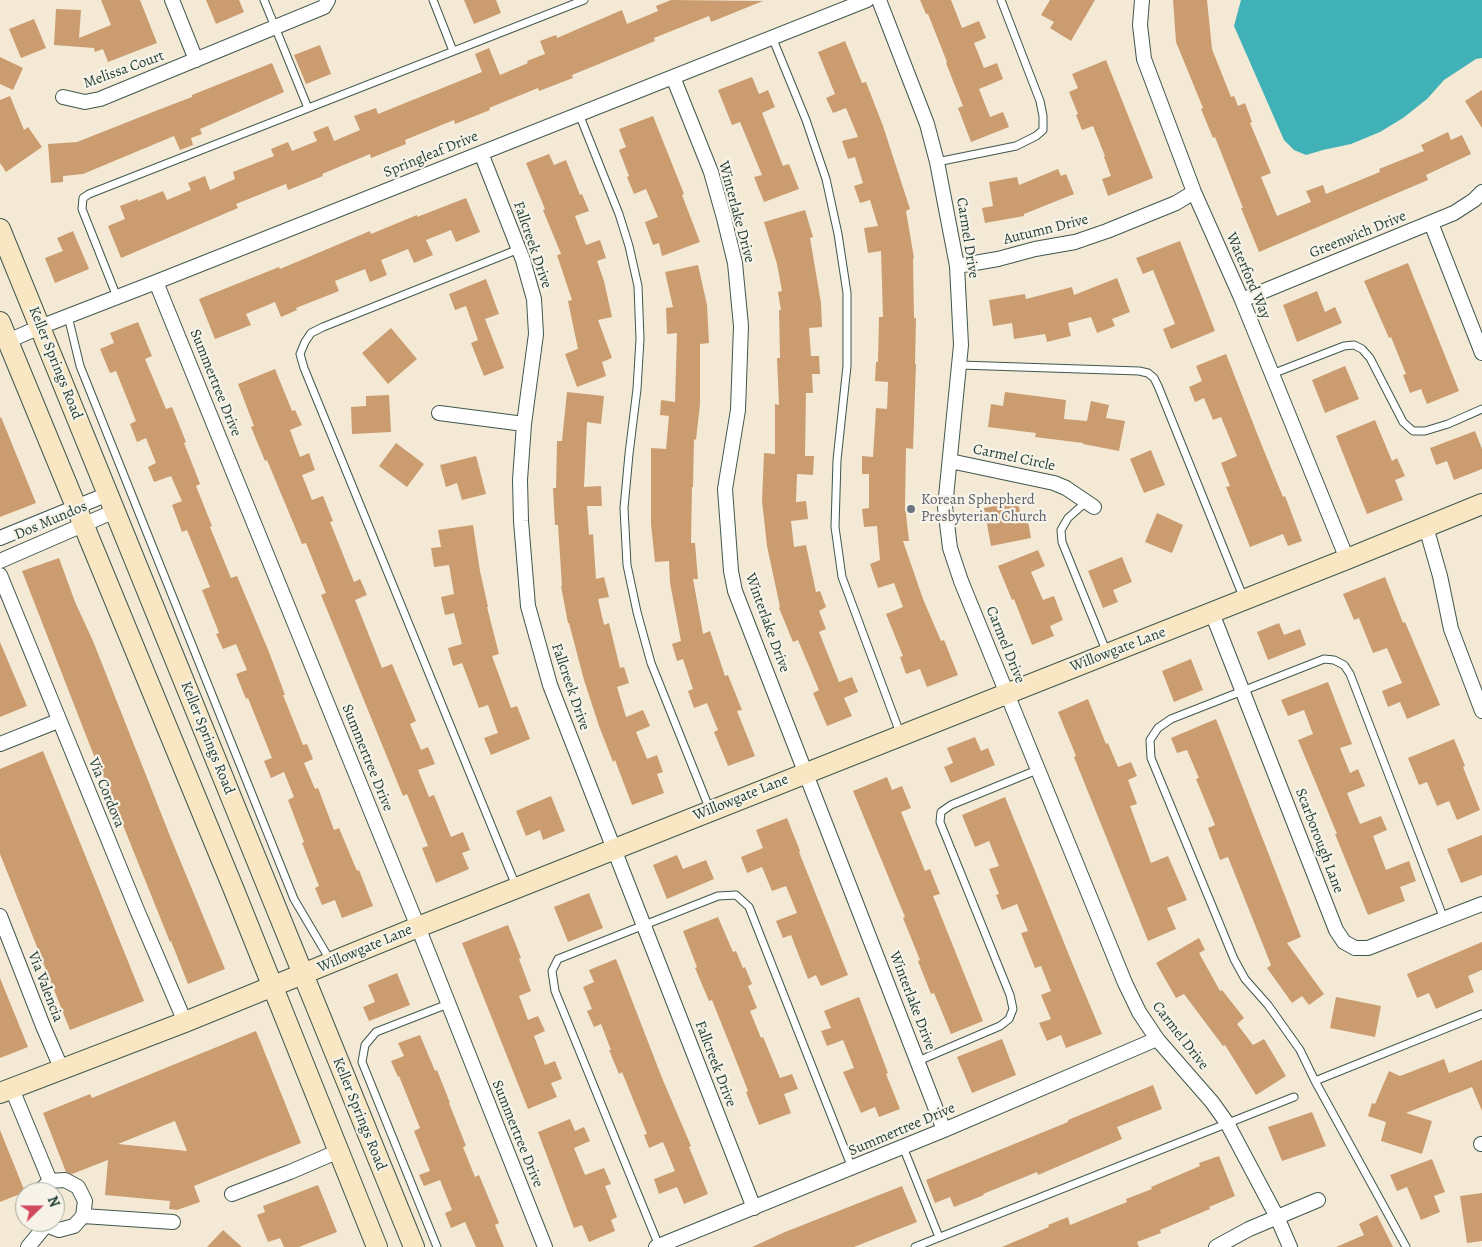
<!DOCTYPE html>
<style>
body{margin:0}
#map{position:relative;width:1482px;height:1247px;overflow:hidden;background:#f4e9d5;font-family:Alegreya,serif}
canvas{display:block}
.north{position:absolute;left:15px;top:1182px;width:50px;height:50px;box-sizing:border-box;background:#f7f3e8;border:1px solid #a1aaa0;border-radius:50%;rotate:68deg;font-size:14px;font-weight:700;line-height:20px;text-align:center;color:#1f3d34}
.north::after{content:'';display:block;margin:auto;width:18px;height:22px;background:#d1495b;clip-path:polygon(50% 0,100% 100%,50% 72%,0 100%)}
</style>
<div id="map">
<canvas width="1482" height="1247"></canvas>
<div class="north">N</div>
</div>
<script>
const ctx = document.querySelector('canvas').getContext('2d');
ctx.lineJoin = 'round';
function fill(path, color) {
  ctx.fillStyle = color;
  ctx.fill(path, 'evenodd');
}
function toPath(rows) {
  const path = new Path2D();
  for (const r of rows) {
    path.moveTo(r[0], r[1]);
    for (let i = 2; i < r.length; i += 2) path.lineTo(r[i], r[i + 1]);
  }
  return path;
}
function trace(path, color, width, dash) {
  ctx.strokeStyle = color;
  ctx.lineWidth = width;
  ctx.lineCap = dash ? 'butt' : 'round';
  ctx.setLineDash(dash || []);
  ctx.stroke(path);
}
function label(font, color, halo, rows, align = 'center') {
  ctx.font = font + ' Alegreya,serif';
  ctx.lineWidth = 4.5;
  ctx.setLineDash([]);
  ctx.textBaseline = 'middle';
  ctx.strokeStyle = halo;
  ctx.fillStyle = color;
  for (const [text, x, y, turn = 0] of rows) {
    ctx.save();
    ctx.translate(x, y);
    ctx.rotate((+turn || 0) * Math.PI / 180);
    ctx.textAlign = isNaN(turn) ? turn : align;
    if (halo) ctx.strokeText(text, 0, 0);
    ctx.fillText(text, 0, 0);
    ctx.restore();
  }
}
fill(toPath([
 [1241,0,1482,0,1482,58,1476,59,1444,80,1427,99,1403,118,1380,132,1351,144,1323,150,1306,155,1294,150,1284,140,1234,26]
]), '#40b1b7');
fill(toPath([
 [101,0,140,0,157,43,108,62,103,49,95,52,94,48,54,45,56,9,81,10,79,38,111,25],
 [206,0,239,0,244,12,216,24],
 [464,0,496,0,501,13,474,24],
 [671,0,763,1,711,22,709,16,654,38,655,41,572,75,573,78,539,91,538,88,489,108,490,110,455,124,454,120,405,140,406,144,371,158,370,154,322,174,323,176,288,190,286,184,236,204,238,208,121,258,108,226,125,219,120,206,138,199,138,201,163,191,167,200,191,190,188,183,205,176,210,190,235,179,233,172,274,156,271,149,288,142,292,151,317,141,313,132,328,126,334,141,360,130,354,116,376,108,378,114,482,72,475,54,489,48,500,75,528,63,527,61,545,54,540,41,556,35,557,38,622,10,627,24,658,11,656,6],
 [920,0,951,0,962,28,979,21,986,38,974,43,984,68,997,63,1003,79,979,89,990,117,1003,112,1009,127,971,142,958,108,963,106,946,63,947,62,928,14,926,14],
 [1050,0,1095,0,1071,41,1050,28,1054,22,1041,15],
 [1173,0,1207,0,1212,49,1231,97,1234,96,1238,106,1245,103,1252,122,1250,123,1271,173,1261,177,1277,216,1311,202,1306,191,1323,185,1326,194,1380,172,1379,169,1424,151,1421,145,1448,132,1451,140,1462,135,1471,154,1426,175,1428,180,1259,252,1241,208,1243,208,1215,137,1213,138,1201,109,1203,108,1176,42],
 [34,19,46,48,21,58,9,29],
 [845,41,862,83,866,82,883,126,910,209,906,211,914,258,913,258,914,318,916,318,915,364,916,364,913,449,906,448,905,505,909,541,903,541,923,599,941,641,944,640,958,675,927,687,920,669,906,674,900,657,903,656,886,614,903,607,894,583,878,588,870,564,880,560,877,526,864,527,862,509,869,508,869,474,862,474,862,456,873,457,876,408,887,409,888,382,875,381,876,362,878,362,879,317,883,317,881,251,868,253,864,228,878,226,870,200,860,203,854,186,863,183,855,157,848,159,842,141,858,137,846,108,833,113,826,98,835,94,818,52],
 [320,45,331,74,306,84,294,55],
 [0,57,23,68,13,90,0,84],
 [1106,60,1153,178,1108,196,1102,179,1111,176,1104,157,1105,156,1093,126,1082,130,1076,115,1078,114,1069,92,1078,88,1072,74],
 [272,63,284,92,200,129,202,134,191,138,193,145,180,150,174,136,83,174,63,176,63,182,51,183,48,144,77,142,158,110,192,97,192,95],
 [752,77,759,94,768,90,775,107,762,113,783,166,789,164,799,189,764,202,754,177,762,175,740,122,732,125,718,90],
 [1482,90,1482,128,1465,101],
 [10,96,24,130,28,127,42,147,6,172,0,163,0,100],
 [653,116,684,194,682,195,700,242,662,256,659,243,653,245,645,222,658,217,646,189,634,194,627,177,629,176,619,150,626,147,619,129],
 [549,154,554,165,566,160,580,195,582,194,589,211,575,216,586,245,600,240,606,258,597,261,604,281,612,317,598,320,612,358,602,362,606,376,577,387,565,354,578,349,568,301,572,300,557,255,561,254,543,210,545,209,526,163],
 [1058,169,1061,176,1066,174,1074,194,1024,214,1024,216,985,223,982,208,993,206,989,182,1017,177,1019,185],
 [466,198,480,232,456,242,451,230,426,240,433,255,414,263,408,249,381,260,387,275,370,282,365,269,335,281,339,291,296,308,297,310,281,317,275,302,246,314,251,325,215,339,199,299,279,267,280,269,370,231,371,234,417,215,417,217],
 [805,210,813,237,810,238,821,303,822,327,809,328,811,356,819,356,820,374,812,374,813,393,806,393,805,456,814,456,813,475,797,474,796,502,806,501,808,519,791,521,794,547,806,545,816,592,820,591,826,607,819,611,826,629,819,632,839,682,852,677,858,692,844,698,852,716,827,726,813,693,819,690,798,640,793,642,779,608,780,607,767,546,762,501,764,453,775,454,775,404,779,405,777,358,780,358,779,310,781,310,778,292,782,291,777,264,764,222],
 [73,231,89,269,55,283,45,258,63,251,57,238],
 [1180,241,1215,331,1171,349,1163,329,1175,324,1153,270,1143,274,1136,258],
 [1408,263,1459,391,1427,404,1421,389,1410,393,1403,375,1406,374,1391,337,1389,338,1364,281],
 [698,265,707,305,709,343,700,344,700,404,696,440,694,439,693,487,692,487,691,543,695,543,698,579,693,579,703,634,710,631,725,676,728,675,742,710,737,711,755,756,728,766,714,732,718,730,707,703,694,708,688,691,693,689,683,659,677,661,672,644,681,641,670,583,669,561,655,562,651,524,651,448,666,449,669,416,660,415,661,400,675,402,677,333,667,334,666,308,673,307,665,272],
 [1117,278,1130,312,1112,319,1115,326,1097,333,1091,317,1068,323,1071,336,1047,342,1045,334,1014,339,1012,323,993,326,989,300,1025,294,1026,299,1072,287,1074,295],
 [486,279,499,314,485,319,504,368,484,376,471,343,478,340,466,306,455,310,449,294],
 [1317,291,1325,312,1335,307,1342,323,1297,342,1283,305],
 [138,322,152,356,145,359,166,409,172,407,186,442,184,443,200,484,196,486,212,526,210,527,231,578,237,576,269,652,285,695,283,695,303,745,307,744,313,759,304,763,315,789,318,788,334,830,339,828,357,871,359,870,373,906,342,918,335,900,322,905,315,888,319,886,302,843,304,842,288,800,294,797,284,772,271,778,264,761,272,758,248,698,246,699,236,674,247,670,236,644,223,649,216,634,219,633,202,590,210,587,187,530,182,532,172,505,182,501,171,476,154,482,148,467,156,463,146,438,137,442,130,424,136,421,116,371,110,373,100,349,114,343,110,333],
 [391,328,417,359,388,384,362,353],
 [1226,354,1262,446,1283,497,1285,496,1302,541,1288,546,1283,534,1250,547,1226,487,1230,486,1221,463,1237,456,1221,417,1213,420,1204,398,1195,402,1189,387,1202,381,1196,366],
 [1345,366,1359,399,1325,413,1312,380],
 [275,369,292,411,295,410,302,425,290,430,300,457,309,453,315,470,302,475,312,500,323,496,333,521,330,522,354,582,360,579,367,595,355,600,382,668,392,664,416,721,410,724,421,750,428,747,435,764,418,770,429,797,434,795,451,837,463,832,470,850,462,853,469,869,436,883,422,848,428,846,407,794,403,796,321,595,326,593,306,543,302,544,267,460,265,461,251,427,254,426,238,384],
 [567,392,604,396,601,424,587,422,584,487,601,486,602,506,587,506,589,535,593,534,596,579,604,577,609,597,598,599,604,625,609,623,620,668,624,667,629,683,617,687,626,717,643,710,650,726,636,732,647,759,657,755,663,772,657,774,664,793,632,805,615,760,613,762,599,726,584,680,569,623,568,623,561,586,562,586,558,525,555,525,553,488,556,488,557,441,562,441],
 [1005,392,1066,400,1064,419,1087,421,1091,401,1109,405,1106,418,1125,421,1119,451,1083,444,1083,443,1035,437,1036,433,988,427,991,404,1003,406],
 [389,395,391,432,352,434,351,407,366,406,366,396],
 [1,417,36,503,0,517,0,418],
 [1375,420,1392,461,1397,458,1405,476,1395,480,1403,500,1367,514,1336,436],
 [1475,431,1482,449,1482,469,1454,480,1447,461,1436,465,1430,448],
 [396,443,424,464,407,487,379,466],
 [1151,450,1165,485,1144,493,1130,459],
 [476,456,486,494,462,500,457,483,446,487,440,465],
 [1018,502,1022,522,1028,521,1031,538,991,546,984,508],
 [1157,513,1183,525,1172,553,1145,542],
 [473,525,480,571,488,607,487,607,499,654,492,656,511,708,517,706,530,739,491,755,484,738,498,733,488,705,479,708,462,663,453,666,448,648,462,644,454,613,445,615,441,597,454,594,449,565,434,567,431,548,441,547,438,530],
 [1038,550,1045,566,1031,572,1043,600,1054,596,1063,620,1050,626,1054,636,1032,645,1014,599,1012,600,998,566],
 [1122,557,1132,582,1113,590,1118,602,1103,608,1088,571],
 [59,558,75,602,93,641,170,836,225,969,188,984,171,941,170,942,102,773,101,773,87,738,22,571],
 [1385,577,1403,623,1405,622,1440,705,1407,719,1400,702,1388,707,1382,691,1402,683,1387,648,1373,653,1359,618,1354,620,1343,594],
 [1279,623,1284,635,1300,629,1306,645,1268,660,1257,632],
 [0,642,27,706,0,717],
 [1191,659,1203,690,1174,702,1162,671],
 [1328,682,1352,744,1340,748,1350,773,1358,769,1365,786,1347,793,1360,824,1381,816,1387,830,1373,836,1386,870,1409,861,1416,881,1400,887,1405,901,1368,915,1335,834,1337,834,1298,740,1313,734,1304,710,1288,716,1281,700],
 [1088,699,1106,744,1108,743,1118,767,1131,762,1137,776,1128,780,1137,804,1130,806,1151,863,1168,856,1187,900,1167,908,1176,929,1148,941,1074,757,1076,756,1058,712],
 [1216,719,1301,937,1287,943,1324,994,1309,1005,1302,996,1292,1003,1267,968,1271,965,1228,857,1220,860,1208,828,1215,825,1196,779,1199,778,1187,750,1177,753,1171,738],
 [975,737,981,751,988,748,995,765,951,783,944,767,953,763,947,748],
 [1454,739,1465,766,1463,767,1480,810,1457,820,1449,801,1437,806,1427,782,1419,785,1408,758],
 [43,751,144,1001,70,1030,0,854,0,769],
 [887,777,892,790,902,786,911,808,901,812,925,871,930,869,940,894,933,896,983,1021,951,1034,934,993,931,994,918,961,920,960,903,918,905,917,853,791],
 [551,796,565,831,543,840,540,830,526,836,516,811],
 [1005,797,1073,965,1102,1034,1066,1048,1061,1035,1047,1041,1039,1023,1051,1019,1041,995,1051,991,1041,966,1035,968,1021,933,1028,931,1017,904,1002,910,996,895,999,894,989,869,999,866,989,841,975,847,962,815],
 [787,818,800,851,799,852,848,975,821,986,816,975,808,979,791,935,783,938,776,921,797,913,786,886,772,891,762,867,747,873,741,857,763,848,756,830],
 [1482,835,1482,875,1461,883,1447,849],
 [677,855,683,869,706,860,714,879,667,899,653,865],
 [589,893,603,928,568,942,554,907],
 [718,917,733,952,736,951,743,968,745,967,752,984,748,986,757,1008,750,1011,761,1038,763,1037,780,1078,792,1074,798,1089,784,1094,791,1113,759,1125,746,1092,748,1091,732,1050,712,1000,709,1001,695,968,697,967,683,931],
 [508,925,521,958,519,959,531,991,519,996,528,1020,538,1016,545,1031,534,1036,545,1065,555,1061,562,1079,551,1083,557,1097,528,1109,462,943],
 [1199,938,1205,950,1199,953,1220,991,1222,990,1244,1018,1237,1024,1253,1045,1264,1039,1286,1076,1256,1095,1225,1045,1223,1046,1184,994,1176,998,1156,963],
 [1482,942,1482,970,1468,976,1474,992,1436,1009,1429,993,1417,998,1407,974],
 [616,959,662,1078,691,1146,689,1147,708,1194,684,1204,677,1187,659,1194,654,1179,675,1171,663,1142,649,1148,644,1135,647,1134,622,1072,619,1074,609,1050,611,1050,601,1024,594,1027,587,1011,592,1009,583,987,594,982,589,970],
 [397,973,410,1005,369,1021,363,1007,375,1002,368,985],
 [0,978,28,1047,0,1058],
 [859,997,888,1073,886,1074,900,1109,879,1117,875,1107,861,1113,843,1072,854,1068,843,1040,827,1046,821,1031,831,1028,824,1011],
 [1336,997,1381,1006,1375,1037,1330,1028],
 [256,1031,301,1143,194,1186,200,1202,177,1210,169,1209,170,1201,105,1195,108,1160,72,1174,66,1172,43,1113,90,1094,92,1098],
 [175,1121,187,1151,118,1144],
 [420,1035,435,1071,437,1070,450,1103,449,1103,466,1146,463,1147,475,1177,479,1175,499,1223,495,1225,504,1247,476,1247,465,1222,451,1228,445,1213,452,1210,440,1180,424,1186,419,1175,430,1171,414,1131,420,1128,399,1076,398,1077,391,1061,404,1056,398,1043],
 [1002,1039,1016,1075,972,1093,957,1057],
 [1444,1059,1449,1073,1482,1060,1482,1111,1472,1087,1406,1113,1432,1121,1422,1154,1381,1141,1386,1122,1368,1116,1372,1103,1375,1104,1389,1071,1400,1076],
 [1153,1085,1162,1109,1117,1127,1122,1139,1038,1175,1037,1172,983,1194,984,1195,954,1207,950,1197,935,1203,926,1180,1068,1122,1068,1120],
 [1312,1112,1326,1146,1282,1161,1268,1127],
 [570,1119,575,1131,584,1127,590,1141,574,1148,585,1175,604,1168,611,1184,605,1186,617,1217,611,1220,615,1231,589,1242,582,1225,574,1228,538,1132],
 [0,1130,25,1192,0,1202],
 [1219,1156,1235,1196,1209,1207,1210,1209,1160,1230,1161,1233,1137,1242,1139,1247,1002,1247,1049,1227,1048,1225,1068,1217,1070,1225,1127,1202,1126,1199,1152,1189,1151,1187,1200,1166,1199,1163],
 [1432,1159,1445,1192,1434,1196,1440,1212,1421,1220,1407,1187,1397,1191,1390,1175],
 [318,1185,337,1232,299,1247,284,1247,280,1238,268,1242,257,1215,265,1212,263,1206],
 [902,1186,917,1222,854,1247,752,1247,785,1232],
 [1482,1193,1482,1241,1467,1243,1460,1196],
 [1377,1215,1393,1247,1336,1247,1364,1235,1359,1224],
 [223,1230,242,1247,207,1247]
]), '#cb9c70');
const lane = toPath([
 [264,0,308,108],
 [433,0,453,51],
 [772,37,806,120,826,179,838,234,847,293,847,366,837,460,835,527,842,577,900,733],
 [579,114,619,214,629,246,638,286,640,339,637,389,629,454,624,508,627,565,637,612,651,663,710,810],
 [937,162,1016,146,1036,136,1043,130,1043,116,1040,101,1001,0],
 [117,297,82,209,83,198,89,194,584,0],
 [68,316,80,366,294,899,330,960],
 [960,365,1139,371,1148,373,1154,378,1158,386,1244,599],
 [1272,374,1344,346,1354,345,1362,349,1370,358,1403,422,1413,431,1425,431,1448,424,1482,409],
 [1086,502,1068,518,1061,530,1062,542,1107,653],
 [516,886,304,368,300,354,305,342,311,333,323,327,519,249],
 [918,1061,1000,1026,1009,1019,1013,1009,1010,995,940,822,941,812,951,805,1037,770],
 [1315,1081,1482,1014],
 [903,1147,939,1237],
 [659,1246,555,991,552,971,558,959,718,896,736,895,749,907,852,1168],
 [437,1247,362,1062,365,1045,376,1032,448,1004],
 [915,1247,1294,1097],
 [1406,1247,1315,1081,1300,1050,1268,1005,1245,979,1234,959,1151,758,1150,740,1158,728,1171,719,1324,659,1334,660,1344,665,1350,674,1444,919]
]);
const street = toPath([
 [172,0,196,60],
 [879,0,927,124,937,162,957,266,961,345,945,507,950,548,961,581,1125,983,1139,1012,1157,1039,1212,1102,1227,1123,1277,1217,1290,1247],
 [1142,0,1140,25,1144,59,1194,192,1242,300,1347,559],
 [673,77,711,172,724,218,735,263,741,326,738,410,725,489,731,571,735,591,944,1130],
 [63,97,85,102,100,99,324,7,328,0],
 [481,153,523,260,534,299,536,334,524,424,520,480,521,521,528,606,550,685,754,1208],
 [1431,223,1482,353],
 [957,266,998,259,1035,249,1075,242,1107,231,1176,203,1194,192],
 [156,282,418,927,545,1247],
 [1242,300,1454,213,1474,200,1482,192],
 [8,341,40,327,156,282,867,0],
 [439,413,524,424],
 [950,461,1054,483,1066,488,1094,507],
 [1426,527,1440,576,1451,629,1482,711],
 [0,538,108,494],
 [0,561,115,511],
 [0,575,137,910,185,1022],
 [1212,613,1336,930,1344,942,1355,948,1368,948,1482,904],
 [0,744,58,721],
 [0,916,43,1026,62,1070],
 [12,1089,50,1181],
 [1481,1144,1482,1144],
 [39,1192,50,1181,65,1180,78,1187,85,1201,83,1216,74,1226,59,1230,46,1225,43,1222],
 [232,1194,290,1172,339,1151],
 [83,1216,173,1222],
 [28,1247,46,1225],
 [656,1247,944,1130,1157,1039],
 [1216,1247,1249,1229,1318,1200]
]);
const secondary = toPath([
 [0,229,414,1247],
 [0,322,234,890,377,1247],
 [0,1093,185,1022,418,927,1347,559,1482,504]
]);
trace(lane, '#3f574c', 9);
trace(street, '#3f574c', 16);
trace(secondary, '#3f574c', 22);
trace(lane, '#fff', 7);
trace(street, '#fff', 14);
trace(secondary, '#f9e7c3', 20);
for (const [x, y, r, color] of [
 [911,509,5,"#6b7280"]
]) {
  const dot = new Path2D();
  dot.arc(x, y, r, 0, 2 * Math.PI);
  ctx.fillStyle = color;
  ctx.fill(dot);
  trace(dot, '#f7f3e8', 2);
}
label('15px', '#1f3d34', '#f7f3e8', [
 ["Melissa Court",124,70,-20],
 ["Springleaf Drive",431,155,-22],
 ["Winterlake Drive",736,212,75],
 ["Autumn Drive",1046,230,-14],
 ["Greenwich Drive",1358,235,-22],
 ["Carmel Drive",967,238,81],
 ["Fallcreek Drive",532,245,71],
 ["Waterford Way",1248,276,67],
 ["Keller Springs Road",55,363,68],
 ["Summertree Drive",215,383,68],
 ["Carmel Circle",1014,458,12],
 ["Dos Mundos",51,521,-23],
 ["Winterlake Drive",767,623,70],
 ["Carmel Drive",1005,645,68],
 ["Willowgate Lane",1118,650,-21],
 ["Fallcreek Drive",570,687,71],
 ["Keller Springs Road",207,738,68],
 ["Summertree Drive",367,758,68],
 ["Via Cordova",106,793,68],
 ["Willowgate Lane",741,798,-22],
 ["Scarborough Lane",1319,841,69],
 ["Willowgate Lane",365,949,-23],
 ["Via Valencia",45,987,69],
 ["Winterlake Drive",912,1001,69],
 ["Carmel Drive",1180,1036,52],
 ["Fallcreek Drive",715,1064,69],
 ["Keller Springs Road",359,1114,68],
 ["Summertree Drive",902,1130,-23],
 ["Summertree Drive",517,1134,68]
]);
label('15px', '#5b616d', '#f7f3e8', [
 ["Korean Sphepherd",921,500],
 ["Presbyterian Church",921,517]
], 'left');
</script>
